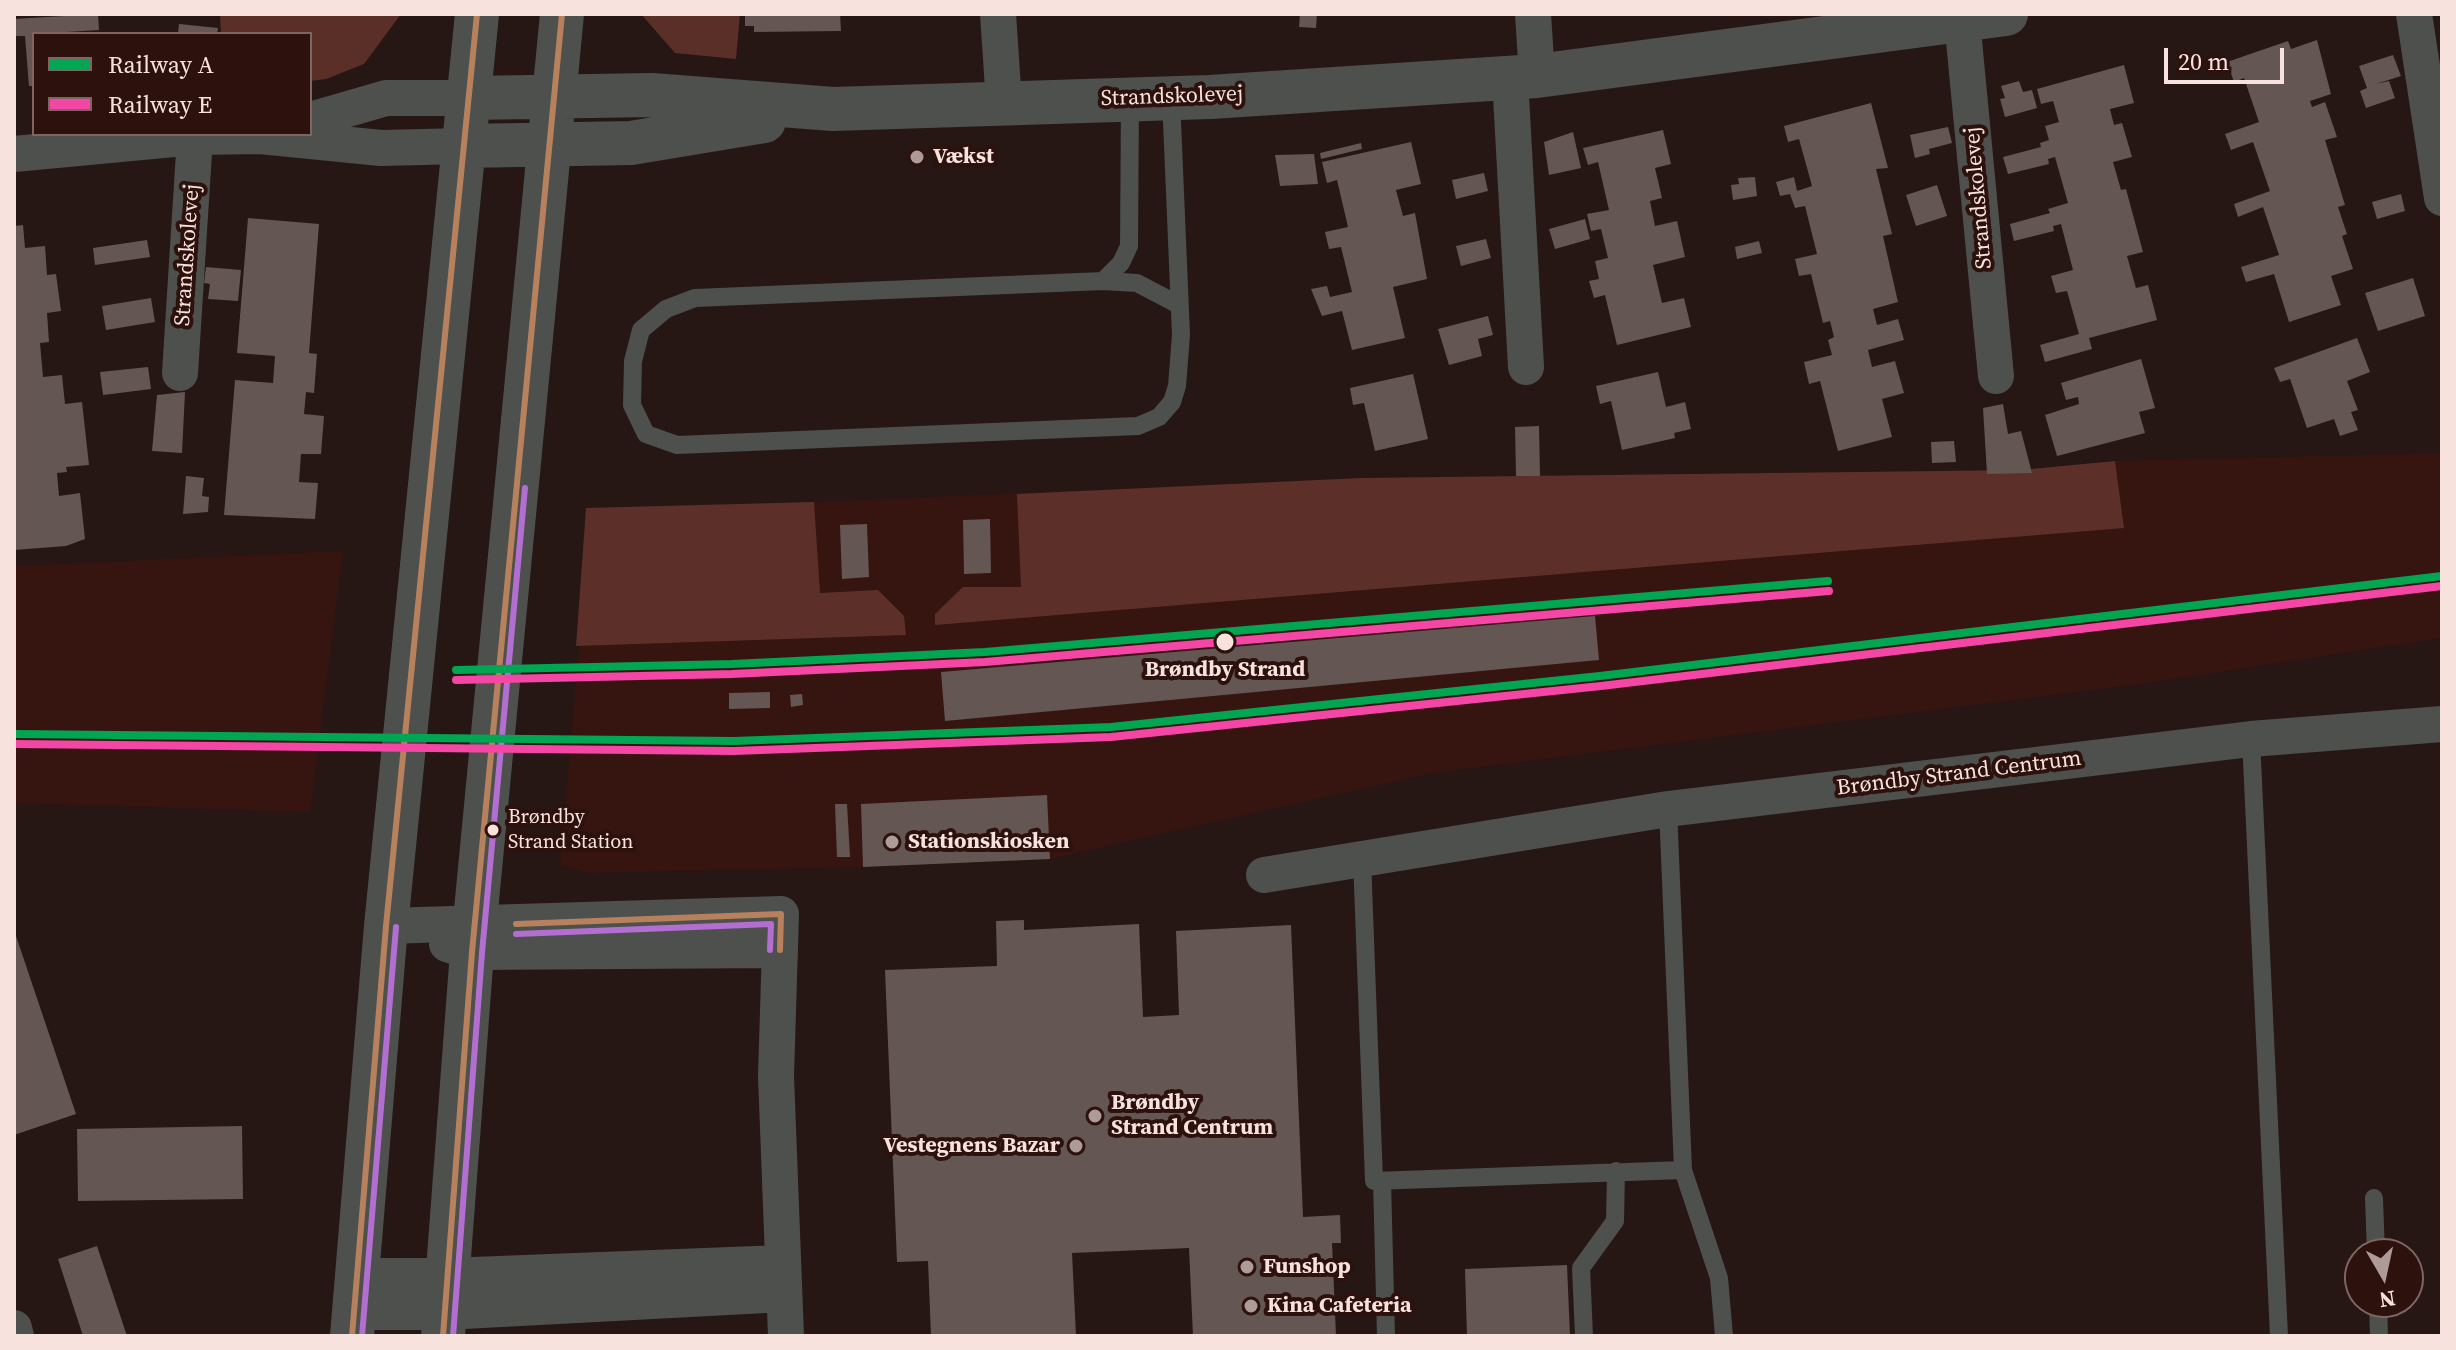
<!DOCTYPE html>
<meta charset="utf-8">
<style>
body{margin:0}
#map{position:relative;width:2456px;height:1350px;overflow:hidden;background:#261714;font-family:"Source Serif 4",serif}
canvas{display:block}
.frame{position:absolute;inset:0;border:16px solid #f7e2de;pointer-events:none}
.legend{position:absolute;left:32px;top:32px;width:280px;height:104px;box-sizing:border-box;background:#2d110d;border:2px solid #7e6561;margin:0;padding:10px 14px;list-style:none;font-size:24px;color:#f7e2de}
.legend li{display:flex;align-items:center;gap:16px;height:40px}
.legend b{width:40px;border:2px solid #7e6561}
.north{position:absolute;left:2344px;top:1238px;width:80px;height:80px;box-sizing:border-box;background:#2d110d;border:2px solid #7e6561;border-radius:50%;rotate:171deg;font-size:22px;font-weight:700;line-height:32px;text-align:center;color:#f7e2de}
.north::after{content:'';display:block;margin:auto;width:28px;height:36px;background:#ae9b97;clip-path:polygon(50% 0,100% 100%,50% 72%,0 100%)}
.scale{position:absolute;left:2164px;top:48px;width:120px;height:36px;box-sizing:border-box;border:4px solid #f7e2de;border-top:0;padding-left:10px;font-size:24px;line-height:28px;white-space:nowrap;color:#f7e2de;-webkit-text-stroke:6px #2d110d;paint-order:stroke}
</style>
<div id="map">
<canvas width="2456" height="1350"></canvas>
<div class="frame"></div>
<ul class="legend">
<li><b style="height:10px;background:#00a651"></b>Railway A</li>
<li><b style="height:10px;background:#f346a5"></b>Railway E</li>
</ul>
<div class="north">N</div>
<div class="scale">20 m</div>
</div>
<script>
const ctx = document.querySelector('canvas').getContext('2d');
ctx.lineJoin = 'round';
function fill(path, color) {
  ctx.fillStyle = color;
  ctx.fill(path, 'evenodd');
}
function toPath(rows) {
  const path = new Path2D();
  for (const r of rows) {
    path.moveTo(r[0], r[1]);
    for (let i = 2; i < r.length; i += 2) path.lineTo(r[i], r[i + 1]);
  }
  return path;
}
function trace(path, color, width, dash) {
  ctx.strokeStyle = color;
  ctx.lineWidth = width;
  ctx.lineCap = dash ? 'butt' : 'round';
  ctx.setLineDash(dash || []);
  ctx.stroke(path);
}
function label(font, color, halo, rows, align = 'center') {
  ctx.font = font + ' "Source Serif 4",serif';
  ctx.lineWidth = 8;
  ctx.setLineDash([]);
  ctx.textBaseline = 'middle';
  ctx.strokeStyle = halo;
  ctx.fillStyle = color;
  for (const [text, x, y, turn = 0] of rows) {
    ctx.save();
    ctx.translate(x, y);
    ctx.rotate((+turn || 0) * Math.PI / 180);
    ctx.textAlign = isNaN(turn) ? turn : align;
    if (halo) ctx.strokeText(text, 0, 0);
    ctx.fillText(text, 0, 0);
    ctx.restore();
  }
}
fill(toPath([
 [2442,453,2442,638,2141,684,1433,773,1050,859,863,867,588,873,560,865,591,512,1361,478,2021,470,2115,461],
 [343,551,310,812,14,803,14,566]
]), '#361511');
fill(toPath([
 [220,14,401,14,364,64,326,79,310,81,310,34,221,34],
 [641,14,740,14,736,59,675,53]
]), '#5a2f28');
fill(toPath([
 [2115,461,2124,528,935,625,935,614,963,587,1021,587,1017,494,1361,478,2021,470],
 [814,502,820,593,878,590,904,616,906,635,576,646,586,508]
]), '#5c3029');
fill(toPath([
 [98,14,99,30,34,34,34,86,29,86,25,36,14,36,14,19],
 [745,14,840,14,841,31,754,32,754,26,745,26],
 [1300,14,1317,14,1316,28,1299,27],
 [179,24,218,28,217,34,178,34],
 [2317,40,2331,94,2310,101,2312,107,2325,102,2337,137,2325,140,2345,205,2338,207,2347,234,2342,236,2353,269,2331,276,2341,305,2289,322,2274,274,2246,282,2241,267,2279,255,2263,207,2238,217,2234,204,2270,191,2253,142,2231,150,2225,134,2259,122,2244,78,2234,82,2227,62,2288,41,2291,49],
 [2393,55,2401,76,2376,84,2389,81,2395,98,2366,108,2360,91,2367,88,2359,66],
 [2124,65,2134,103,2110,109,2114,125,2122,123,2132,157,2113,162,2121,190,2126,189,2143,252,2127,256,2136,288,2148,285,2157,320,2089,338,2092,349,2045,362,2040,345,2079,334,2067,291,2056,293,2051,276,2073,270,2061,224,2053,226,2054,231,2014,241,2010,224,2050,213,2048,209,2068,203,2055,157,2048,159,2049,164,2008,174,2003,157,2041,147,2040,143,2049,140,2045,126,2059,122,2053,101,2041,104,2037,89],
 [2019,81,2023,92,2032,90,2037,108,2005,117,2000,99,2005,98,2001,86],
 [1871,103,1888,168,1876,169,1892,234,1883,236,1898,302,1873,309,1877,325,1898,319,1904,340,1868,350,1872,367,1895,361,1904,393,1882,399,1892,437,1838,451,1820,381,1809,384,1804,362,1832,355,1828,340,1834,337,1830,321,1823,323,1811,274,1799,276,1795,259,1817,254,1805,206,1795,208,1790,194,1780,196,1776,182,1794,177,1797,191,1812,186,1799,139,1788,142,1784,126],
 [1948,127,1952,143,1929,149,1930,154,1915,158,1910,135],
 [1663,130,1671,164,1655,168,1662,198,1650,201,1655,226,1677,221,1685,257,1653,265,1662,303,1684,298,1691,327,1617,345,1605,295,1594,298,1589,281,1599,279,1595,261,1608,258,1601,229,1591,231,1587,214,1609,210,1598,162,1588,165,1583,148],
 [1573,132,1581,168,1549,175,1544,142],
 [1411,142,1421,184,1396,190,1403,216,1415,213,1427,279,1393,287,1405,338,1352,350,1342,311,1322,316,1311,289,1327,286,1330,297,1352,292,1341,247,1329,249,1325,232,1348,227,1337,180,1327,183,1322,162],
 [1361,143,1362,149,1321,159,1320,153],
 [1314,154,1318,184,1280,186,1275,155],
 [1484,173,1488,191,1456,199,1452,180],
 [1755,177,1757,196,1733,200,1731,185,1739,184,1738,178],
 [1937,185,1947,216,1916,226,1906,195],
 [2401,194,2405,211,2377,219,2372,202],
 [248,218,319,224,309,353,317,354,314,393,306,392,304,414,324,416,321,454,301,454,299,482,318,483,315,519,224,515,235,380,273,383,275,356,237,353],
 [1585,219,1590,239,1555,249,1549,229],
 [23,225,25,248,45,246,47,275,56,274,61,311,47,313,49,342,40,343,43,377,62,375,65,404,82,402,89,465,66,467,67,472,57,473,59,496,80,493,85,539,66,546,14,550,14,226],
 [1486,239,1491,258,1461,266,1456,246],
 [147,240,150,257,95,265,93,248],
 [1759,241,1762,253,1737,259,1735,247],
 [206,267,241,270,238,301,208,299,210,284,204,283],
 [2413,278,2425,316,2378,331,2365,293],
 [151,298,155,322,106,330,102,306],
 [1488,316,1493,335,1478,339,1482,356,1449,365,1438,329],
 [2357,338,2370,372,2347,381,2358,410,2351,412,2358,430,2340,436,2334,419,2307,428,2290,379,2280,382,2274,368],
 [2141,359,2155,408,2139,412,2145,433,2057,456,2045,415,2079,404,2078,397,2066,400,2061,383],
 [148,367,151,389,103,395,100,372],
 [1658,372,1666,407,1685,402,1691,429,1674,433,1675,438,1622,450,1611,401,1600,404,1596,386],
 [1413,374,1428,439,1375,451,1364,403,1353,405,1350,388],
 [185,392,182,453,152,451,157,395],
 [2003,404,2008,434,2021,431,2032,473,1987,474,1983,408],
 [1539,426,1540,476,1516,476,1515,427],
 [1954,441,1956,462,1932,463,1931,442],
 [186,476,204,478,202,496,209,497,208,512,183,514],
 [990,519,991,573,964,574,963,520],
 [867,524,869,577,842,579,840,525],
 [1595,616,1599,660,945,721,941,672],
 [770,692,770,708,729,709,729,693],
 [802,694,803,705,791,707,790,695],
 [1047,795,1050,859,863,867,861,804],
 [835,804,847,804,850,857,837,857],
 [1024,920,1024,930,1139,924,1143,1017,1179,1015,1176,931,1291,925,1303,1217,1340,1215,1341,1243,1332,1243,1336,1336,1193,1336,1189,1248,1072,1253,1076,1336,931,1336,928,1261,897,1262,885,970,997,966,996,921],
 [14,930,76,1114,14,1135],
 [242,1126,243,1199,78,1201,77,1129],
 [97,1246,127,1336,83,1336,58,1259],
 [1567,1265,1570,1336,1467,1336,1465,1269]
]), '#645653');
trace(toPath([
 [1130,99,1129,246,1121,263,1103,281,695,298,666,309,641,330,633,361,632,405,646,434,677,445,1138,426,1159,417,1172,402,1177,386,1181,335,1171,98],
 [1103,281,1137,283,1179,305],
 [2251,739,2279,1336],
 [1362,858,1374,1181,1683,1170,1668,809],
 [1683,1170,1719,1278,1724,1336],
 [1382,1181,1386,1336],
 [2374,1198,2376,1254],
 [2378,1302,2379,1336],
 [1584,1336,1581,1268,1615,1221,1616,1171]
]), '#4d504c', 18);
trace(toPath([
 [998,14,1004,103],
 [1533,14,1537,76],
 [2414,14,2442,198],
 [1962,20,1996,376],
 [1510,78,1526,367],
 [310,120,386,98,469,98],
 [14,154,195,137,260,136,381,148,464,146],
 [180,373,195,137],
 [1264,875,1668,809,2251,739,2442,724],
 [386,926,781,914,776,1076,786,1336],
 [447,944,472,952,780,950],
 [355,1276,447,1276,782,1263],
 [353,1312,445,1312,784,1294],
 [14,1328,16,1336]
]), '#4d504c', 36);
trace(toPath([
 [469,98,652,95,833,109,1210,97,1537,76,2006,14],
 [464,146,631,143,764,121],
 [352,1336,386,926,477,14],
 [443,1336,472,952,562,14]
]), '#4d504c', 44);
trace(toPath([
 [516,924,781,914,780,950],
 [352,1336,386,926,477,14],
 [443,1336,472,952,562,14]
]), '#b6815c', 6);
trace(toPath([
 [516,934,771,924,770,950],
 [362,1336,396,927],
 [453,1336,482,953,525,488]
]), '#b36fd0', 6);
trace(toPath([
 [456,670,732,664,985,652,1828,581],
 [14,734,734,741,1111,727,1600,676,2442,576]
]), '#00a651', 8);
trace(toPath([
 [456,680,732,674,985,662,1829,591],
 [14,744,734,751,1111,737,1601,686,2442,586]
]), '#f346a5', 8);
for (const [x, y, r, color] of [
 [917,157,8,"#ae9b97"],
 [1225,642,10,"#f7e2de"],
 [493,830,7,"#f7e2de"],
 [892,842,8,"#ae9b97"],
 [1095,1116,8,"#ae9b97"],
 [1076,1146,8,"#ae9b97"],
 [1247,1267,8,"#ae9b97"],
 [1251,1306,8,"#ae9b97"]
]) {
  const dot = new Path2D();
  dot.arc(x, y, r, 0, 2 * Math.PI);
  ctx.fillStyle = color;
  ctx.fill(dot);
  trace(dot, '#2d110d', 3);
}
label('20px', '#f7e2de', '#2d110d', [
 ["Brøndby",508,818],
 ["Strand Station",508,843]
], 'left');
label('22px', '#f7e2de', '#2d110d', [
 ["Strandskolevej",1172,97,-2],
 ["Strandskolevej",1979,198,-95],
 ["Strandskolevej",188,255,-86],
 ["Brøndby Strand Centrum",1959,774,-7]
]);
label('bold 22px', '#f7e2de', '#2d110d', [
 ["Vækst",933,157],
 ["Stationskiosken",908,842],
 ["Brøndby",1111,1103],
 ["Strand Centrum",1111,1128],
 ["Vestegnens Bazar",1060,1146,"right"],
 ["Funshop",1263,1267],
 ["Kina Cafeteria",1267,1306]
], 'left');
label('bold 22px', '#f7e2de', '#2d110d', [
 ["Brøndby Strand",1225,670]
]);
</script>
